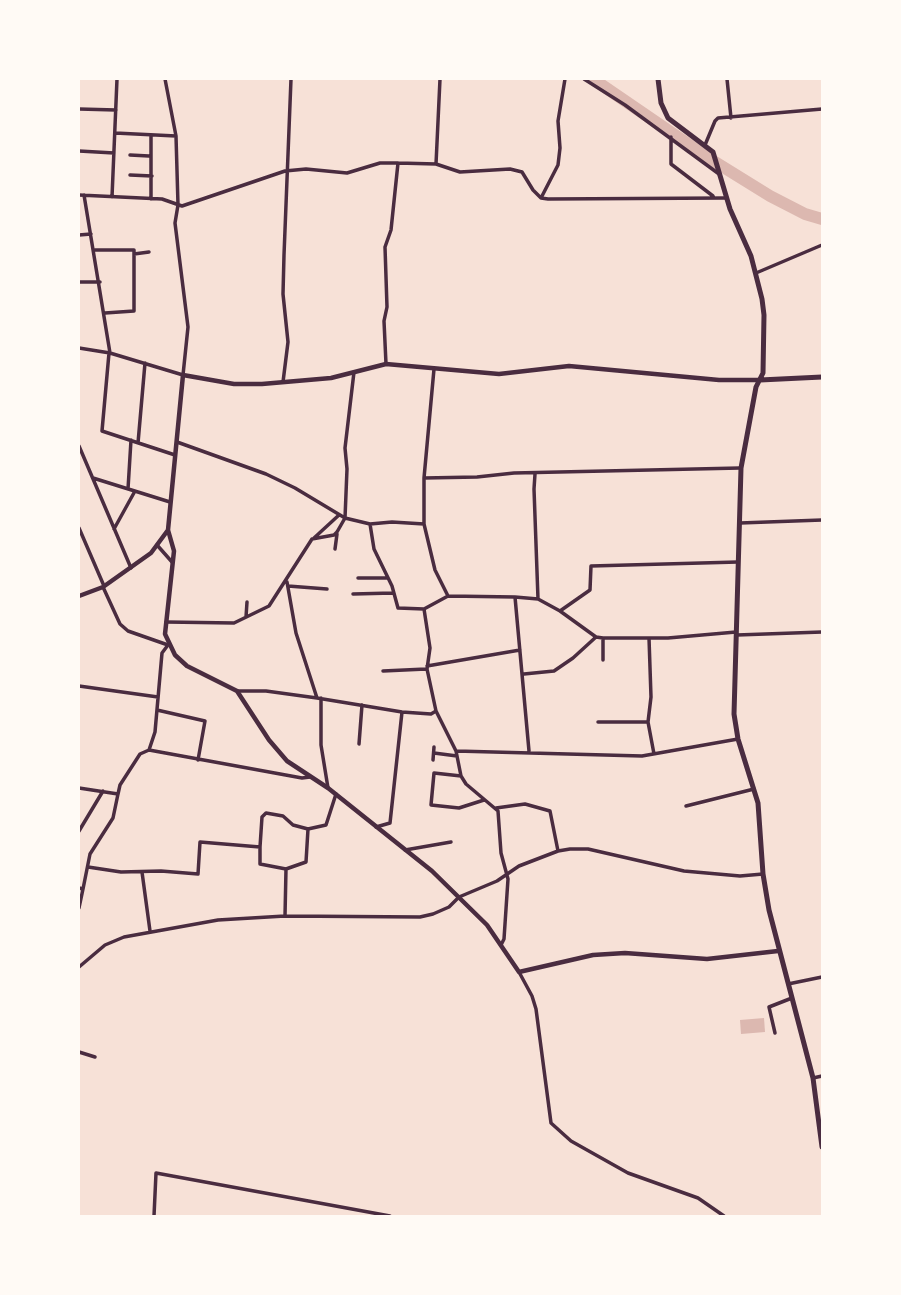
<!DOCTYPE html>
<style>
body{margin:0}
#map{position:relative;width:901px;height:1295px;overflow:hidden;background:#f7e1d7;font-family:Raleway,sans-serif}
canvas{display:block}
.frame{position:absolute;inset:0;border:80px solid #fffaf5;pointer-events:none}
</style>
<div id="map">
<canvas width="901" height="1295"></canvas>
<div class="frame"></div>
</div>
<script>
const ctx = document.querySelector('canvas').getContext('2d');
ctx.lineJoin = 'round';
function fill(path, color) {
  ctx.fillStyle = color;
  ctx.fill(path, 'evenodd');
}
function toPath(rows) {
  const path = new Path2D();
  for (const r of rows) {
    path.moveTo(r[0], r[1]);
    for (let i = 2; i < r.length; i += 2) path.lineTo(r[i], r[i + 1]);
  }
  return path;
}
function trace(path, color, width, dash) {
  ctx.strokeStyle = color;
  ctx.lineWidth = width;
  ctx.lineCap = dash ? 'butt' : 'round';
  ctx.setLineDash(dash || []);
  ctx.stroke(path);
}
fill(toPath([
 [764,1018,765,1032,741,1034,740,1020]
]), '#dcb8b0');
trace(toPath([
 [593,79,707,157,770,196,805,214,822,219]
]), '#dcb8b0', 12);
trace(toPath([
 [584,79,625,105,719,174],
 [727,79,731,118],
 [79,109,116,110],
 [115,133,176,136],
 [671,137,671,164,713,196],
 [705,145,715,121,718,118,822,109],
 [79,151,114,153],
 [130,155,149,156],
 [436,164,440,79],
 [130,175,152,176],
 [79,195,162,199,182,206,285,171,306,169,347,173,380,163,398,163,436,164,460,172,510,169,522,172,533,190,541,198,548,199,726,198],
 [84,195,110,353],
 [112,197,117,79],
 [541,198,558,165,560,148,558,121,565,79],
 [151,199,151,135],
 [79,235,91,234],
 [95,250,134,250,134,311,105,313],
 [134,254,149,252],
 [756,273,822,245],
 [79,282,100,282],
 [79,348,110,353,183,375,188,327,175,223,178,205,176,136,165,79],
 [109,353,102,431,175,455],
 [386,364,384,321,387,307,385,247,391,230,398,163],
 [434,369,424,478,424,524,435,570,448,596],
 [283,382,288,342,283,294,284,255,291,79],
 [177,442,266,474,295,488,345,518,370,524,392,522,424,524],
 [138,443,145,363],
 [79,446,131,568],
 [535,474,534,489,538,599],
 [93,478,170,502],
 [424,478,477,477,514,473,740,468],
 [128,489,131,440],
 [740,523,822,520],
 [370,524,374,549,392,586,398,608,424,609,448,596,515,597,538,599,560,611,596,637,603,638,668,638,736,632],
 [79,528,104,586],
 [114,529,135,491],
 [314,538,339,515],
 [157,545,172,562],
 [335,549,337,534],
 [358,578,387,578],
 [287,582,296,633,317,698],
 [288,586,327,589],
 [103,587,120,624,128,631,168,645,162,653,155,732,149,750],
 [353,594,393,593],
 [515,597,529,751],
 [424,609,430,648,427,669,436,711,456,751,461,776,466,784,498,811,501,853,508,879,504,939,501,945],
 [560,611,590,590,591,566,738,562],
 [246,617,247,602],
 [166,622,234,623,269,606,312,539,334,535,337,532,345,518,347,469,345,448,354,372],
 [737,635,822,632],
 [603,638,603,660],
 [649,638,651,697,648,722,654,754],
 [427,666,520,650],
 [383,671,426,669],
 [524,674,554,671,573,658,596,637],
 [79,686,158,697],
 [237,691,266,691,317,698,402,712,431,714,436,711],
 [321,698,321,745,328,788],
 [157,710,205,721,198,760],
 [598,722,648,722],
 [359,744,362,705],
 [456,751,642,756,738,739],
 [434,753,457,756],
 [433,760,434,747],
 [461,776,434,773,431,805,459,808,484,800],
 [79,788,118,794,120,785,140,754,149,750,302,778,310,777],
 [686,806,754,789],
 [496,808,525,804,550,811,558,851],
 [376,827,390,823,402,712],
 [79,831,103,791],
 [260,847,262,817,266,813,283,816,293,825,308,829],
 [405,850,451,842],
 [88,867,121,872,161,871,198,874,200,842,260,847,260,864,286,869,306,862,308,829,326,825,336,794],
 [142,872,150,931],
 [79,888,83,889,79,908],
 [83,889,90,854,113,818,118,794],
 [285,916,286,869],
 [79,967,105,945,124,937,218,920,285,916,420,917,433,914,449,907,459,897,497,881,519,866,558,851,570,849,588,849,684,871,740,876,763,874],
 [519,972,532,996,536,1009,551,1123,571,1141,628,1173,698,1198,724,1216],
 [788,984,822,977],
 [775,1033,769,1007,792,998],
 [79,1052,95,1057],
 [813,1078,822,1076],
 [154,1216,156,1173,390,1216]
]), '#4a2c40', 3.5);
trace(toPath([
 [760,380,719,380,569,366,499,374,386,364,331,378,262,384,234,384,183,375,168,530,174,551,165,634,175,655,187,666,237,691,269,740,287,761,328,788,432,871,487,925,519,972,593,955,625,953,707,959,778,951],
 [79,596,103,587,151,553,168,530]
]), '#4a2c40', 4.5);
trace(toPath([
 [658,79,661,103,668,118,713,152,730,209,751,256,762,299,764,315,763,373,756,387,741,468,734,714,738,739,758,803,763,874,769,910,813,1078,822,1147],
 [760,380,822,377]
]), '#4a2c40', 5);
</script>
